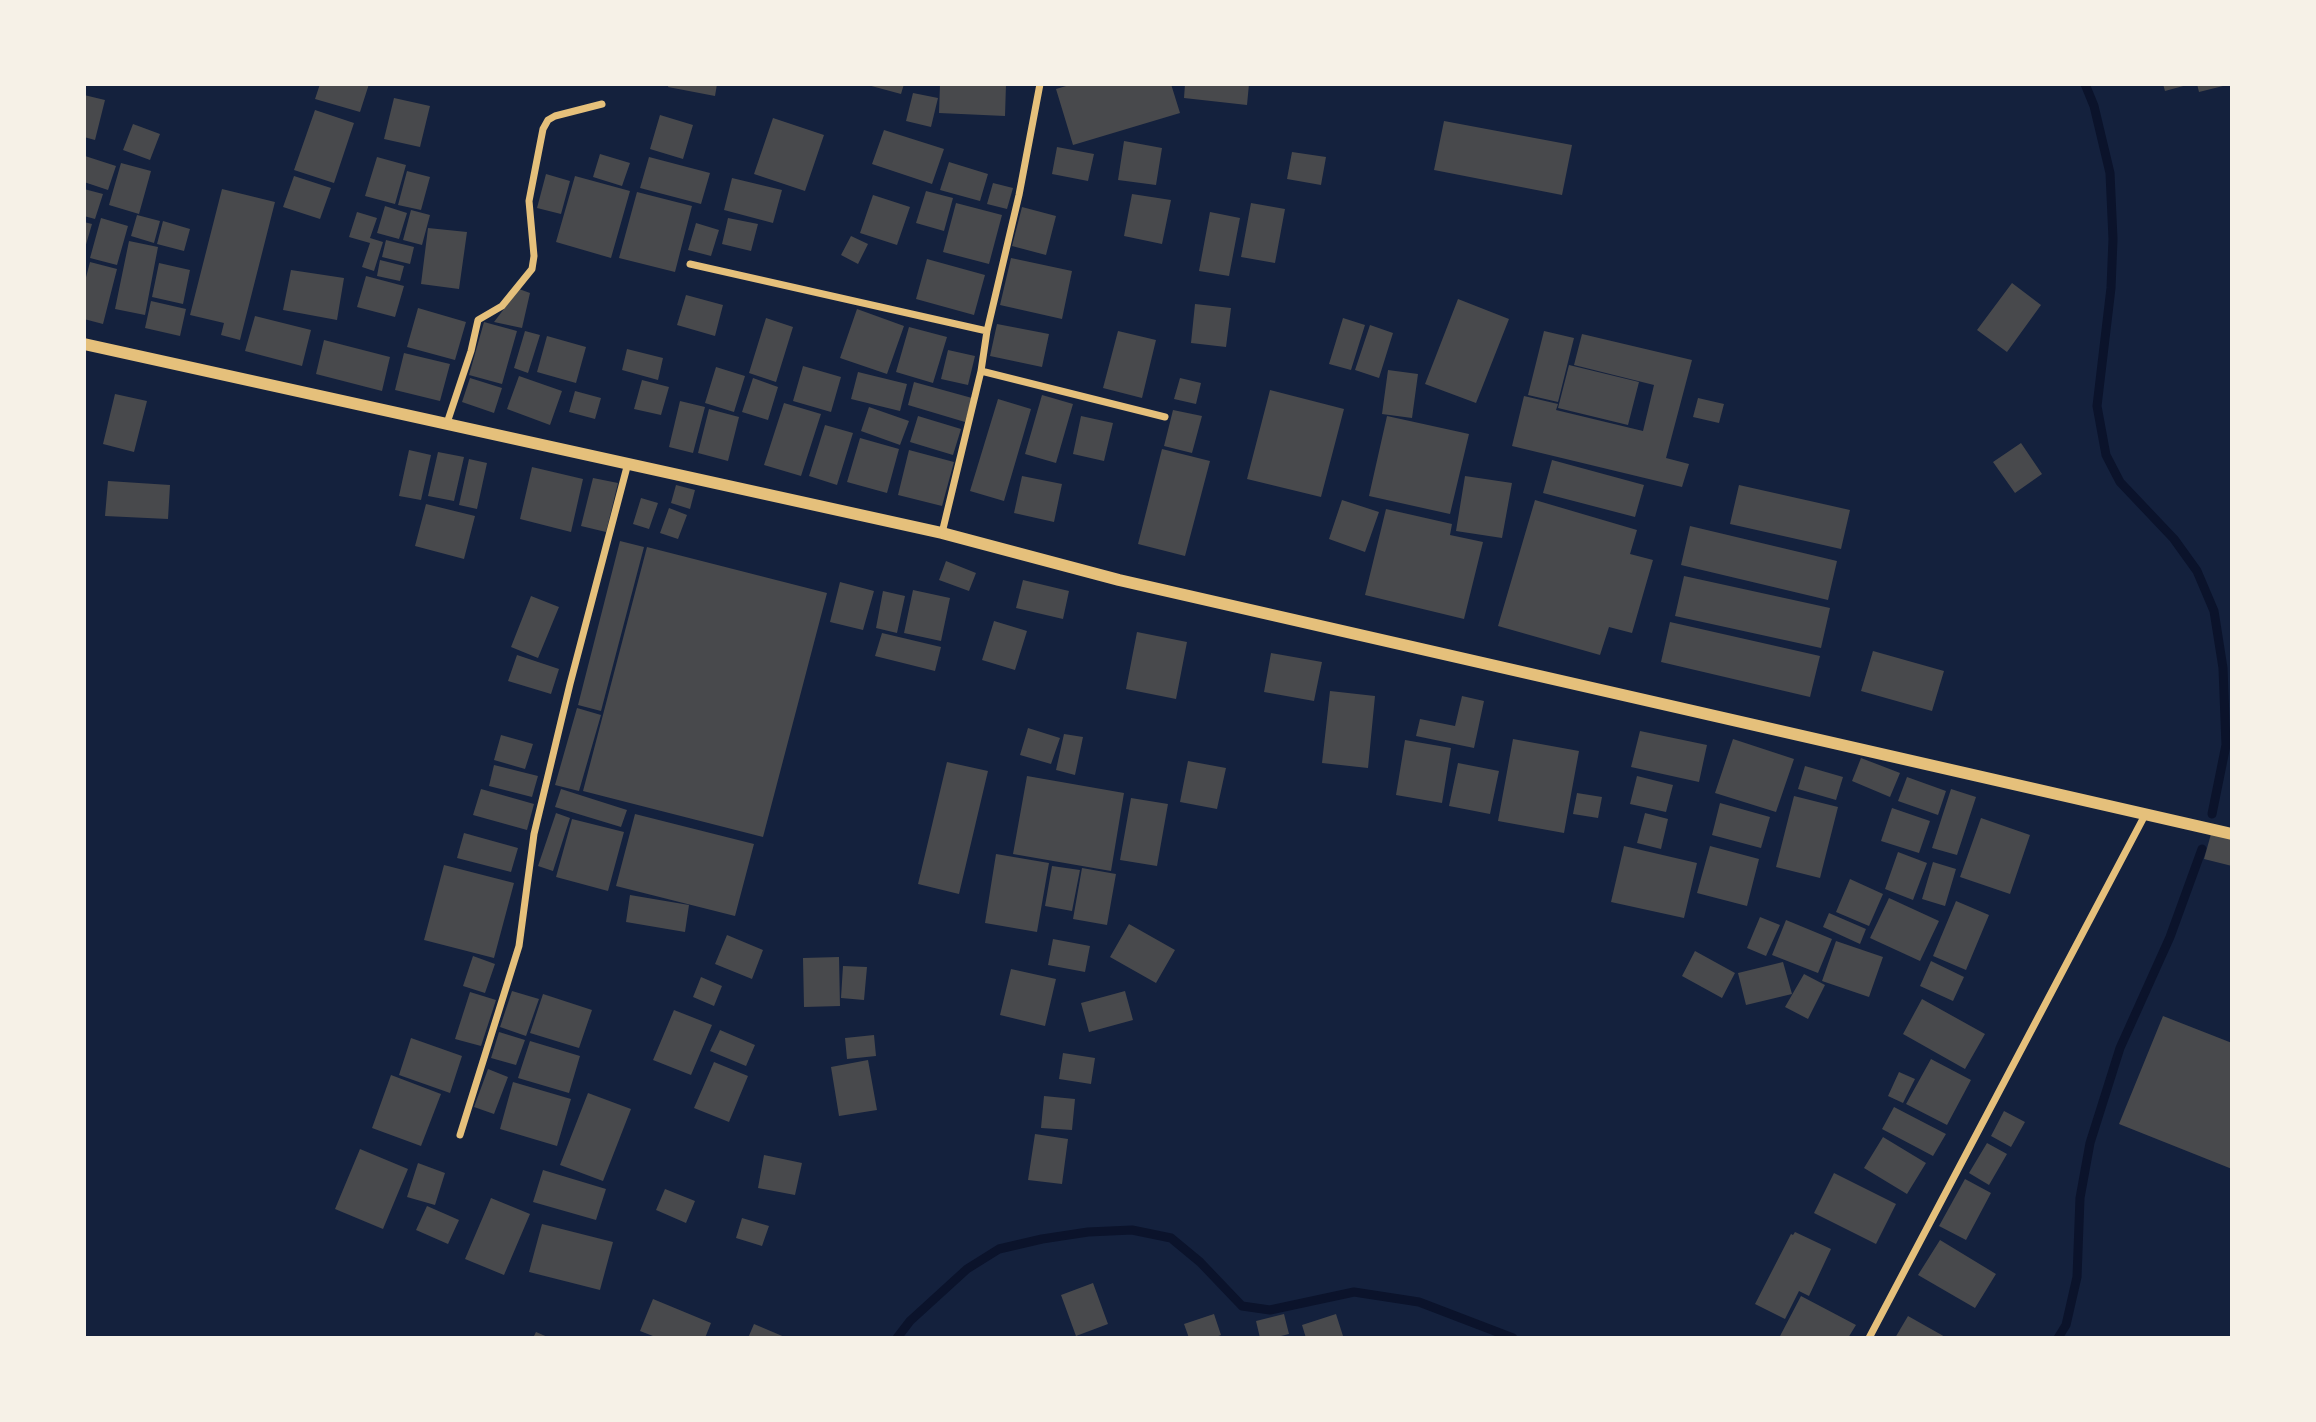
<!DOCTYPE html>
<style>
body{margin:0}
#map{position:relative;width:2316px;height:1422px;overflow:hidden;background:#14213d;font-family:Montserrat,sans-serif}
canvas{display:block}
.frame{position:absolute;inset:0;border:86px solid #f6f1e7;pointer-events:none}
</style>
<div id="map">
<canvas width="2316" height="1422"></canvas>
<div class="frame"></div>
</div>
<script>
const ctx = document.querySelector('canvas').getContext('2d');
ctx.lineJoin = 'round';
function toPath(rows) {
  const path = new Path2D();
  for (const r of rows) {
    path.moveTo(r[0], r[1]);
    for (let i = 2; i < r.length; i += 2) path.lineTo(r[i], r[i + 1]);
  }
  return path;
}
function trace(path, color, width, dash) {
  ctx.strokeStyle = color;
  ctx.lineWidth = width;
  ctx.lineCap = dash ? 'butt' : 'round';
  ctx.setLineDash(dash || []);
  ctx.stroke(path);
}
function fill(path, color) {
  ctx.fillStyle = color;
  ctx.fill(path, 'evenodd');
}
trace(toPath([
 [2085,84,2094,106,2110,173,2113,239,2111,288,2097,406,2106,455,2120,482,2174,539,2197,571,2214,611,2223,668,2226,745,2212,814],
 [897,1338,910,1321,967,1269,999,1249,1042,1239,1088,1232,1132,1230,1171,1238,1200,1262,1242,1306,1270,1310,1354,1292,1419,1302,1513,1338],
 [2058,1338,2066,1325,2077,1277,2080,1198,2090,1143,2120,1048,2170,937,2202,849]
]), '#0b132b', 9);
fill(toPath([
 [320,84,369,84,360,112,315,99],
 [669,84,717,84,715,96,668,87],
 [864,84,904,84,901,94],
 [940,84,1006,84,1005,116,939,113],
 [1073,84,1171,84,1180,113,1073,145,1056,89],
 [1185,84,1249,84,1247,105,1184,98],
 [2163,84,2187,84,2187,85,2165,91],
 [2197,84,2227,84,2227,85,2199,92],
 [913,93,938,98,931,127,906,121],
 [84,95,105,100,95,140,84,137],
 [394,98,430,106,420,147,384,139],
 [315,110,354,123,334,183,294,170],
 [660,115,693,125,683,159,650,149],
 [773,118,824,135,805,191,754,174],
 [1444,121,1572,145,1562,195,1434,170],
 [133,124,160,134,150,160,123,150],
 [884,130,944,149,932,184,872,164],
 [1124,141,1162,148,1156,185,1118,180],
 [1057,147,1094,154,1088,181,1052,174],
 [1292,152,1326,157,1321,185,1287,179],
 [600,154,630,163,622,186,593,177],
 [85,156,116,166,108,190,84,182],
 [377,157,406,165,395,204,365,196],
 [649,157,710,173,701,204,640,188],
 [949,162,988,174,980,201,940,190],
 [121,163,151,171,139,214,109,205],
 [407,171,430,177,421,210,398,205],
 [546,174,570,181,561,214,537,208],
 [294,176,331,188,320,219,283,207],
 [575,176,630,191,611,258,556,242],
 [732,178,782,190,773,223,724,210],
 [993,183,1013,188,1007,209,987,204],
 [84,189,103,194,95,219,84,216],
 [222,189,275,202,240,340,221,335,224,323,190,315],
 [926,191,953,198,944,231,916,223],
 [637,192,692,206,675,272,619,258],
 [1132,194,1171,200,1162,244,1124,236],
 [873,195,910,207,897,245,860,233],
 [956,203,1002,215,989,264,943,252],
 [1251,203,1285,209,1275,263,1241,257],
 [385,206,407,213,399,239,377,233],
 [1022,207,1056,216,1046,255,1012,246],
 [411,210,430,215,422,245,403,240],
 [357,212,377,218,370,238,383,242,374,271,362,267,370,243,349,237],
 [1210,212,1240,218,1229,276,1199,271],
 [137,215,160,221,154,243,131,236],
 [101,218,128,226,117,265,90,258],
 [728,218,758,224,751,251,722,244],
 [163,221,190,229,184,251,157,244],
 [84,222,92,224,85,248,84,248],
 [696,223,719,230,711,256,688,250],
 [428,228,467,232,459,289,421,284],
 [851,236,868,244,858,264,841,255],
 [386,240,414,247,410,264,382,257],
 [129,241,158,247,145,315,115,309],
 [1011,258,1072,271,1062,319,1000,305],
 [927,259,985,275,974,315,916,299],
 [380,260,404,266,400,281,377,276],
 [90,262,117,269,103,324,84,319,84,285],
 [159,263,190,270,183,304,152,297],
 [291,270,344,278,337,320,283,310],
 [366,276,404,286,395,317,357,307],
 [2012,283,2041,305,2007,352,1977,330],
 [519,289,530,293,522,328,494,322],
 [686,295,723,305,715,336,677,325],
 [1458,299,1509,319,1476,403,1425,384],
 [151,301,186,309,180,336,145,328],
 [1195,304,1231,308,1226,347,1191,343],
 [418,308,466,322,455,360,407,347],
 [857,309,904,326,887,374,840,358],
 [255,316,311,330,302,366,245,351],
 [766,318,793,327,776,382,749,373],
 [1343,318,1365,325,1351,370,1329,364],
 [484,322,517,331,502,384,469,375],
 [997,324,1049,334,1042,367,990,356],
 [1370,325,1393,333,1379,378,1355,370],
 [909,327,947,337,933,383,896,372],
 [525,331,540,335,528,373,514,368],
 [1118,331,1156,340,1142,398,1103,388],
 [1544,331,1574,338,1558,402,1528,395],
 [1582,334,1692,360,1666,458,1689,464,1682,487,1512,446,1524,396,1558,404,1556,410,1643,431,1654,385,1574,365],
 [547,336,586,347,576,383,537,372],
 [324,340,390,357,382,391,316,374],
 [627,349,663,358,658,380,622,370],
 [948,350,975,356,968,385,941,379],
 [404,353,450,364,440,401,395,390],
 [1569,365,1639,382,1628,425,1558,408],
 [803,366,841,377,831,412,793,401],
 [716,367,745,376,734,412,705,403],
 [1388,370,1418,374,1412,418,1382,414],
 [858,372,907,384,900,411,851,399],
 [519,376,562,391,550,425,507,409],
 [470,378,502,388,494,413,462,402],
 [753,378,778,387,768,420,742,412],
 [1180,378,1201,383,1196,404,1174,399],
 [642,380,669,387,661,415,634,409],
 [914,382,972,398,965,422,908,405],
 [1270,390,1344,409,1321,497,1247,479],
 [575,391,601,398,595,419,569,412],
 [115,394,147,401,134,452,103,444],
 [1042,395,1073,404,1056,463,1025,454],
 [1698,398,1724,404,1719,423,1693,417],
 [998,399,1031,409,1004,501,970,491],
 [680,401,705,407,693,453,669,447],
 [784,403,821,414,801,476,764,465],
 [869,407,909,421,900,445,861,431],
 [709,409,739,417,728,461,698,453],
 [1173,410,1202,416,1192,453,1164,446],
 [918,416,961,429,953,455,910,442],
 [1081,416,1113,423,1104,461,1073,454],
 [1387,416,1469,434,1450,514,1369,496],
 [825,425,853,433,837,485,809,476],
 [860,438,899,449,887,493,847,482],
 [2021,443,2042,474,2015,493,1993,462],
 [1162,449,1210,461,1185,556,1138,544],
 [409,450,431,455,421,500,399,496],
 [909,450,954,462,942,506,898,495],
 [438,452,464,457,454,501,428,496],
 [469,459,487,463,477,509,459,505],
 [1552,460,1644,485,1635,517,1543,493],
 [532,467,583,479,571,532,520,519],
 [1022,476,1062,484,1054,522,1014,513],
 [1465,476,1512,483,1502,538,1456,531],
 [593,478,618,483,606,532,581,526],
 [108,481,170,485,168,519,105,516],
 [676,485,695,490,690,509,671,503],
 [1739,485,1850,510,1841,549,1730,524],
 [641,498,658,503,649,529,633,524],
 [1342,500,1379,512,1365,552,1329,539],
 [1535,500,1637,530,1630,554,1653,560,1632,633,1609,627,1600,655,1498,626],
 [426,504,475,516,464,559,415,546],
 [669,508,687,515,678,539,660,533],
 [1386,509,1452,524,1450,535,1483,542,1464,619,1365,595],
 [1690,526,1837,561,1828,600,1681,565],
 [620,541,644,547,601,711,578,705],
 [647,547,827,593,763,837,583,791],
 [946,561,976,573,969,591,939,580],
 [1684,576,1830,608,1821,648,1675,616],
 [1023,580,1069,591,1063,619,1016,608],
 [840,582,874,591,863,630,830,622],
 [913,590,950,598,941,641,904,633],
 [883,591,905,596,897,633,876,628],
 [531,596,559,607,538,658,511,647],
 [994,621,1027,631,1015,670,982,660],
 [1670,622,1820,656,1810,697,1661,662],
 [1137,632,1187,642,1176,699,1126,689],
 [882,633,941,647,935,671,875,656],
 [1873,651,1944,671,1932,711,1861,691],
 [1271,653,1322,662,1314,701,1264,692],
 [517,655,559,669,551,694,508,681],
 [1330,691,1375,696,1368,768,1322,763],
 [1462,696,1484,701,1474,748,1416,736,1420,719,1455,726],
 [577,708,601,715,579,791,555,785],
 [1028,728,1060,738,1051,764,1020,755],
 [1640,731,1707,745,1699,782,1631,767],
 [1064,734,1083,737,1075,775,1056,770],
 [501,735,533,744,525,769,494,760],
 [1513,739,1579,751,1564,833,1498,821],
 [1733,739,1794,759,1776,812,1715,793],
 [1405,740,1451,748,1442,803,1396,795],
 [1861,758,1900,773,1890,797,1852,781],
 [1188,761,1226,768,1217,809,1180,802],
 [947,762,988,771,959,894,918,884],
 [1458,763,1499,771,1490,814,1449,806],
 [494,765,538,776,532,797,489,786],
 [1805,766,1843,777,1836,800,1798,789],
 [1027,776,1124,793,1111,871,1013,854],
 [1637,776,1673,785,1666,812,1630,804],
 [1907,777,1946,791,1938,815,1898,801],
 [481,789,534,804,527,830,473,815],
 [561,789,627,810,621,827,555,807],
 [1951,789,1976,797,1957,855,1932,848],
 [1577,793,1602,797,1598,818,1573,814],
 [1794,796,1838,807,1820,878,1776,867],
 [1131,798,1168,804,1157,866,1120,860],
 [1720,803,1770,817,1761,848,1712,835],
 [1892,808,1930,821,1919,853,1881,841],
 [556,813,570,818,553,871,538,866],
 [1645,813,1668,819,1661,849,1637,843],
 [635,814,754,844,735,916,616,886],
 [1981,818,2030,835,2010,894,1960,877],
 [572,819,624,832,608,891,556,877],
 [464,833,518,848,511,872,457,858],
 [2211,834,2232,839,2232,866,2204,859],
 [1624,846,1697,863,1684,918,1611,902],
 [1710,846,1759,859,1747,906,1697,893],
 [1898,852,1927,863,1913,900,1885,889],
 [996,854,1049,863,1037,932,985,923],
 [1933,862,1956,869,1945,906,1922,899],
 [444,865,514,883,494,958,424,940],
 [1052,866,1080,870,1072,911,1045,906],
 [1082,868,1116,874,1107,925,1073,919],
 [1850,879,1883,894,1869,926,1836,912],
 [630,895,689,905,685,932,626,922],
 [1889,898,1939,921,1920,961,1870,938],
 [1956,901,1989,915,1966,970,1933,956],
 [1829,913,1866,929,1860,944,1823,927],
 [1760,917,1780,925,1766,956,1747,948],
 [1786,920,1832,939,1818,973,1772,955],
 [1129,924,1175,950,1156,983,1110,957],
 [727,935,763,950,752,979,715,964],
 [1053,939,1090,946,1085,972,1048,965],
 [1836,941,1883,957,1869,997,1822,981],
 [1695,951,1735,973,1722,998,1682,976],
 [473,956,495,964,485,993,463,986],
 [839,957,840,1006,804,1007,803,958],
 [1931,961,1964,977,1953,1001,1920,986],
 [1783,962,1792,994,1746,1005,1738,973],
 [843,966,867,967,864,1000,841,998],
 [1011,969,1056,979,1045,1026,1000,1015],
 [1804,974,1825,985,1808,1019,1785,1007],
 [701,977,722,986,714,1006,693,997],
 [512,991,539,999,526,1036,500,1027],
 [1125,991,1133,1020,1089,1032,1081,1003],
 [470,992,496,1000,481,1046,455,1039],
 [543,994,592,1010,579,1048,530,1033],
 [1922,999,1985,1034,1965,1069,1903,1034],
 [674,1010,712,1025,691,1075,653,1060],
 [2163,1016,2232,1043,2232,1169,2119,1124],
 [720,1030,755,1045,746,1066,710,1051],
 [499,1032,525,1040,516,1065,491,1058],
 [874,1035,876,1056,847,1059,845,1038],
 [411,1038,462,1056,450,1093,399,1075],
 [530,1041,580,1056,569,1093,518,1078],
 [1063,1053,1095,1058,1091,1084,1059,1079],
 [1931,1059,1971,1080,1947,1125,1906,1104],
 [868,1060,877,1110,839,1116,831,1067],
 [714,1062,748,1076,729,1122,694,1108],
 [488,1069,508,1077,494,1114,474,1107],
 [1899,1072,1915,1079,1903,1103,1888,1096],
 [391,1075,441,1094,421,1146,372,1128],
 [513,1082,571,1099,557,1146,500,1129],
 [588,1093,631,1109,603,1181,560,1165],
 [1044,1096,1075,1099,1072,1130,1041,1128],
 [1894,1107,1946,1134,1933,1156,1882,1129],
 [2004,1111,2025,1122,2011,1147,1991,1136],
 [1035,1134,1068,1139,1062,1184,1028,1180],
 [1883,1137,1926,1163,1907,1194,1864,1168],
 [1987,1143,2007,1154,1989,1185,1969,1173],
 [360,1149,408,1169,383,1229,335,1209],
 [764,1155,802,1163,795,1195,758,1188],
 [418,1163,445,1173,435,1205,407,1197],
 [543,1170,606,1189,596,1220,533,1202],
 [1834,1173,1896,1204,1876,1244,1814,1213],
 [1965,1179,1991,1193,1966,1240,1939,1226],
 [665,1189,695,1201,686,1223,656,1210],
 [491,1198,530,1214,504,1275,465,1259],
 [427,1206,459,1220,448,1244,416,1230],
 [742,1218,769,1226,762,1246,736,1238],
 [542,1224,613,1242,600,1290,529,1272],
 [1795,1232,1831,1249,1809,1296,1799,1291,1785,1319,1755,1304,1791,1234,1793,1235],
 [1940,1240,1996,1274,1975,1308,1918,1275],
 [1093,1283,1108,1324,1076,1336,1061,1295],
 [1801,1296,1856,1325,1848,1338,1779,1338],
 [653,1299,711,1323,705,1338,658,1338,640,1331],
 [1214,1314,1221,1335,1213,1338,1189,1338,1184,1324],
 [1284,1314,1289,1334,1273,1338,1260,1338,1256,1321],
 [1336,1314,1343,1336,1336,1338,1306,1338,1302,1325],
 [1908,1316,1947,1338,1895,1338],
 [754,1324,787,1338,748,1338],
 [536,1332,550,1338,533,1338]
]), '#48494c');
trace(toPath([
 [690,264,987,331],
 [981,371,1165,417],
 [447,423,471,351,478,320,502,306,532,269,534,256,529,201,543,129,548,120,555,116,602,104],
 [942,533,981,371,987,331,1019,195,1040,84],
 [460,1135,519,946,534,834,570,684,628,463],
 [1869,1338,2145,815]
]), '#e5c07b', 7);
trace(toPath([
 [84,344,942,533,1119,580,2232,834]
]), '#e5c07b', 12);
</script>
